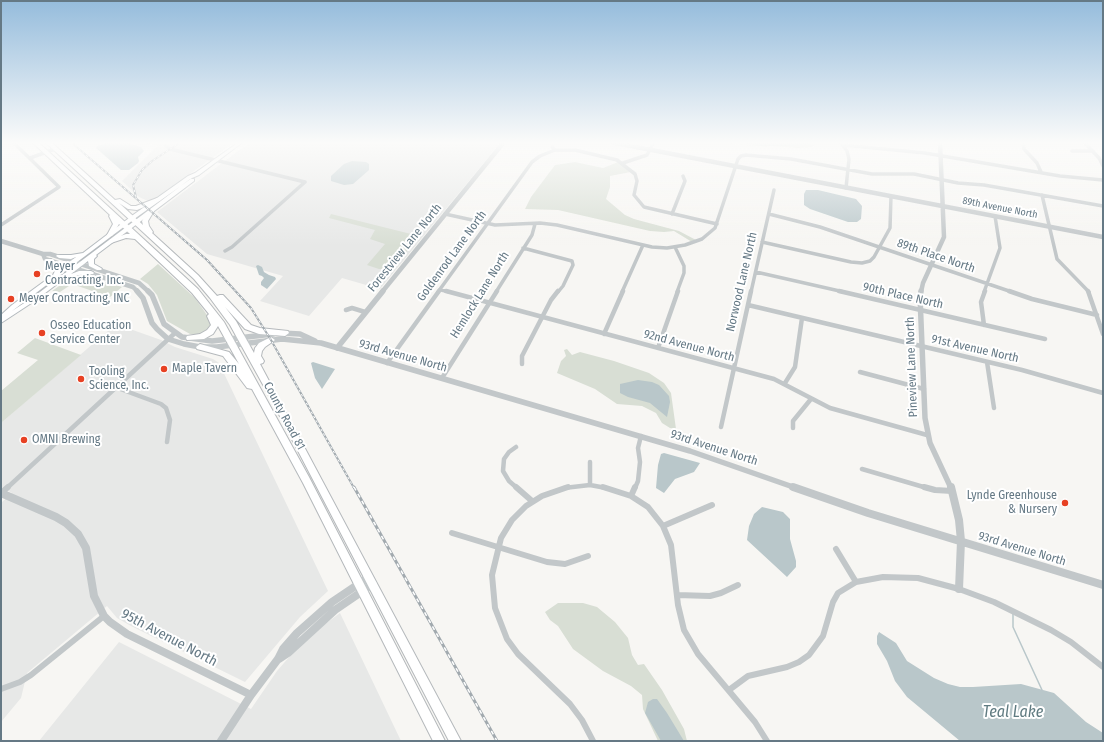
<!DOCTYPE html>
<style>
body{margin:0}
#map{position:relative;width:1104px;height:742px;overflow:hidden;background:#f7f6f3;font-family:"Fira Sans Condensed",sans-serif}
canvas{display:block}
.frame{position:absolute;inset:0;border:2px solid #657985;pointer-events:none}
</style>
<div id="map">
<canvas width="1104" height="742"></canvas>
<div class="frame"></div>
</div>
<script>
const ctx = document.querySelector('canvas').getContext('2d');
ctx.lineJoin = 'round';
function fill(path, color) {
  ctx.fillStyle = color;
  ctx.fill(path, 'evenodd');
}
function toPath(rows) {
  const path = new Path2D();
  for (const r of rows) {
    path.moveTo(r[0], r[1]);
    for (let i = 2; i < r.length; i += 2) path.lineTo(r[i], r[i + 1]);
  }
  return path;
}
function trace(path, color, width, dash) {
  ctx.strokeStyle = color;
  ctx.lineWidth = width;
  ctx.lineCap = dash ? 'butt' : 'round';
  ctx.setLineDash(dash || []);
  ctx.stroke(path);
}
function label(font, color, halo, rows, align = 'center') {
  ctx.font = font + ' "Fira Sans Condensed",sans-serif';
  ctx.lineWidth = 4;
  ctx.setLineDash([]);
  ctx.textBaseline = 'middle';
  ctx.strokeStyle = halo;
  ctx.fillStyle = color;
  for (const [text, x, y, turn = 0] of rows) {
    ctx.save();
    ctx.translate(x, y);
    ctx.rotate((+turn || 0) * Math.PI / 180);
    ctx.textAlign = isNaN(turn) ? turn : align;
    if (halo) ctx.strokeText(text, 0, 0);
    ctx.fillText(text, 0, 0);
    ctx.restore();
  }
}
fill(toPath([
 [143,142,235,142,150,202,139,197,122,181,157,146],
 [250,142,501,142,380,289,342,278,309,316,260,301,283,276,207,254,157,212],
 [116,324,161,340,175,347,213,359,219,363,328,591,300,617,245,682,131,626,117,618,107,606,27,673,21,698,1,722,1,502,2,502,12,493,1,487,1,423],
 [340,613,401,741,39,741,119,642,251,709,277,671,290,656,325,624]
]), '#e7e8e7');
fill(toPath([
 [712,142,815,142,815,145,812,147,798,148,770,146,767,147],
 [575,162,603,168,618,162,631,172,610,176,610,187,606,199,625,215,634,219,679,231,696,240,692,242,674,231,664,232,650,231,558,210,525,209,531,197,555,165],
 [331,214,419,236,419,238,399,260,389,265,387,269,379,269,367,265,385,244,370,239,375,230,329,218],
 [158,264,195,298,212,322,208,331,198,334,190,334,167,321,157,295,148,284,140,279],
 [81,275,87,276,122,287,110,297,72,284,60,292,52,291,69,279],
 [35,338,81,355,1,423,1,391,38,360,17,353],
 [567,349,572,355,580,352,614,361,649,373,664,383,671,393,676,429,670,428,662,423,656,413,642,406,617,404,595,389,557,373,561,361,566,356,564,350],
 [558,603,583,603,597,607,615,622,628,638,632,655,638,665,644,664,662,690,684,729,687,741,658,741,643,709,642,695,631,686,603,671,573,649,558,626,550,620,545,612]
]), '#d8ded4');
fill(toPath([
 [109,142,126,142,141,147,144,151,138,157,139,161,138,163,129,170,121,170,96,148,97,146],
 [737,142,812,142,809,145,787,146,761,146],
 [352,161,366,162,369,164,369,170,353,184,344,185,331,181,331,176,344,164],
 [806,190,818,190,856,199,862,206,861,219,857,222,848,222,810,209,804,205,804,194],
 [258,265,262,267,264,272,269,275,275,277,276,279,267,289,261,285,261,282,264,278,262,276,259,275,256,266],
 [313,362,335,369,322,389,315,378,311,363],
 [638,380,652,382,659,385,669,396,670,402,667,417,650,403,628,397,620,393,620,384],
 [664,453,700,463,694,472,675,479,664,493,656,488,658,465,661,454],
 [762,507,783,512,790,519,790,539,796,561,796,567,787,577,747,540,749,526,754,514],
 [879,632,896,643,907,661,934,678,948,684,960,687,973,687,1021,684,1054,693,1086,722,1103,733,1103,741,960,741,907,697,895,681,887,661,877,644,877,636],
 [653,699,657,699,667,713,684,741,661,741,645,713,648,702]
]), '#b9c7ca');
trace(toPath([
 [1013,614,1013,627,1042,690]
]), '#b9c7ca', 1.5);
const secondary = toPath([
 [239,142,243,142,199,175,192,178,137,217,12,311,32,298,190,179,194,179,194,181,96,255,97,256,94,259,94,264,101,268,102,269,101,270,97,270,89,266,88,261,71,274,79,271,91,271,93,272,94,273,93,274,79,275,67,279,65,278,36,300,1,323,1,315,12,305,53,275,55,271,55,266,47,261,47,259,51,259,59,264,60,269,76,257,71,259,59,258,56,256,57,255,71,255,83,253,133,215,188,176,195,173,239,142]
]);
const trunk = toPath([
 [32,142,38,142,198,289,224,322,309,477,445,741,433,741,303,483,252,389,247,388,223,356,197,349,196,347,200,344,229,352,239,364,218,326,213,334,204,339,187,340,186,338,187,336,200,334,207,330,211,325,207,316,209,314,192,293,135,239,126,238,111,243,109,242,109,240,126,234,130,234,119,224,112,236,108,236,107,235,113,224,109,216,110,215,32,142],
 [45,142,51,142,115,200,120,199,131,206,136,206,157,198,161,198,161,200,137,210,128,209,119,203,143,225,142,221,149,210,153,210,154,211,148,221,149,226,153,232,152,233,198,275,217,296,220,295,223,295,251,325,260,328,288,331,289,333,285,336,259,334,245,329,225,307,236,321,254,353,255,348,259,343,271,337,275,340,265,347,262,351,261,356,264,361,263,363,260,364,461,741,449,741,272,401,230,325,210,298,194,279,45,142]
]);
trace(secondary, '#b4babe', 2);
trace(trunk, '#b5b9bc', 2);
trace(toPath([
 [840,142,847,151,849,159,846,188],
 [1023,142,1024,149,1037,163,1041,172],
 [1084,142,1099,158,1103,166],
 [165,145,170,149,305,182],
 [843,145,925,153,1060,176,1103,180],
 [552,147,555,150,575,150,617,160,635,174,637,181,634,195,644,207,717,224],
 [1072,151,1093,151],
 [30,158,55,149],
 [623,163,647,155,654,142],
 [1042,195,1057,259,1089,292],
 [445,214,495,225,540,223,557,225,652,247,667,248,685,245,702,239,715,228,738,159,741,156,746,155,791,159,872,174,914,174,958,183,984,185,1103,206],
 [672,214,685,181,683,176],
 [769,214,820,227,1012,292],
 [1,225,59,187,13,142],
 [762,242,851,262,862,263,870,261,874,257,890,228,891,196],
 [675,247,684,266,684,273,677,292],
 [523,248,572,261,573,265,563,286,558,292],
 [225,251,232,247,305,182],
 [756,272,844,292],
 [441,290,450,292],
 [438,292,532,162,540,156,555,150],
 [496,292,532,235,535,224],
 [622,292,643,245],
 [751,292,774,190],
 [984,292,1000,248,995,216]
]), '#c2c7c9', 3.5);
trace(toPath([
 [446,291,774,379,830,408,927,435],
 [839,291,1045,339],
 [1009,291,1032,299,1097,315],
 [1088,291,1103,334],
 [748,305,1022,370,1103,393],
 [346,310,352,308,365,312],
 [984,325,981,302,985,291],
 [604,334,623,291],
 [658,348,678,291],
 [987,362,994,408],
 [387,363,439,291],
 [522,364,522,356,551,300,558,291],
 [860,372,924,389],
 [442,378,497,291],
 [785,383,795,367,802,318],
 [115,387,161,404,166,408,170,420,167,442],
 [721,427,751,291],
 [793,428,793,421,811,399],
 [516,447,509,452,504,459,503,471,509,481,517,488],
 [590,462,590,485],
 [862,469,927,488],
 [7,488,175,333],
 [564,488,590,485,606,488],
 [635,488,638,481,640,462,638,448,641,436]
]), '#c2c7c9', 4.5);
trace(toPath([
 [516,487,532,501],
 [568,487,542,496,526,506,512,520,501,538,492,575,495,608,507,639,518,654,570,704,582,720,593,741],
 [603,487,631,496,648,507,663,526,671,545,678,605,684,630,698,654,755,722,767,741],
 [924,487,935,490,952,491],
 [1,493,8,487],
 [631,496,635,487],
 [663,526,712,505],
 [452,533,547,562,565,564,588,556],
 [836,549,856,582],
 [677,595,710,596,721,593,738,585],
 [1,689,20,682,31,675,104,616],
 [729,690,748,676,787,667,799,662,809,655,823,636,833,602,838,593,856,582,883,577,918,578,959,589,994,602,1051,630,1071,642,1103,667]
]), '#c2c7c9', 6);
trace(toPath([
 [610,142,1103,237],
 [1,241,43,254,50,254,139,283,149,292],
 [43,254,45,259,133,287,138,292],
 [382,292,504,142],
 [921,292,923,283,944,237,940,142]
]), '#c2c7c9', 4.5);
trace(toPath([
 [137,291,143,298,152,323,157,329,168,339,184,344,200,347,217,347,282,339,321,343,690,451,796,488],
 [148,291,152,295,164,324,182,337,212,341,273,334],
 [921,291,920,297,925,418,930,443,951,488],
 [281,333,300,334,315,341],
 [337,348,383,291]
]), '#c2c7c9', 5.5);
trace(toPath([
 [793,487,868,513,1103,585],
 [951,487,959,520,961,541,959,589],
 [1,493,56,517,66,523,78,534,86,548,94,596,104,616,110,622,127,634,251,695],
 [279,659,288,653,335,610,373,584],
 [221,741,251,695,278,659,283,649,297,633,332,602,369,577]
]), '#c2c7c9', 8);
fill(secondary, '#fff');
fill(trunk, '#fff');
const railFar1 = toPath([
 [71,142,207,260,251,308,271,340,354,488],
 [136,197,133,185,142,170,152,161,181,142]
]);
const rail = toPath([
 [354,487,497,741]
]);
trace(railFar1, '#a2aaaf', 2);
trace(rail, '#a2aaaf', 3);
trace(railFar1, '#fff', 1, [2.5]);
trace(rail, '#fff', 1.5, [4]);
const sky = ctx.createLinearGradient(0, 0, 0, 246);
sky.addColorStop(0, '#95bcdc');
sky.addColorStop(0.58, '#fbfbfa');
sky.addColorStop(1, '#fbfbfa00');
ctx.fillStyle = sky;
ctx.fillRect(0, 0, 1104, 246);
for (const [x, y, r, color] of [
 [37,274,4,"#e74123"],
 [11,299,4,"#e74123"],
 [42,333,4,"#e74123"],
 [164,369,4,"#e74123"],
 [81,379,4,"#e74123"],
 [24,440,4,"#e74123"],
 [1065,503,4,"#e74123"]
]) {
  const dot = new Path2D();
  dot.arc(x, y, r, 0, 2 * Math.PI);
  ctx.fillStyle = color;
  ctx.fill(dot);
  trace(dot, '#fff', 1.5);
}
label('10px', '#657985', '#fff', [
 ["89th Avenue North",1000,208,11]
]);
label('12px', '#657985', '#fff', [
 ["Forestview Lane North",405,248,-51],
 ["Goldenrod Lane North",452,256,-54],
 ["89th Place North",936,256,19],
 ["Norwood Lane North",742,282,-77],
 ["Hemlock Lane North",480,295,-58],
 ["90th Place North",903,296,13],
 ["92nd Avenue North",689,346,15],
 ["91st Avenue North",975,349,13],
 ["93rd Avenue North",403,356,16],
 ["Pineview Lane North",912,367,-92],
 ["County Road 81",284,416,62],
 ["93rd Avenue North",714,448,18],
 ["93rd Avenue North",1022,549,17]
]);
label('12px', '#657985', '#fff', [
 ["Meyer",45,267],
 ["Contracting, Inc.",45,281],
 ["Meyer Contracting, INC",19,299],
 ["Osseo Education",50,326],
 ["Service Center",50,340],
 ["Maple Tavern",172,369],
 ["Tooling",89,372],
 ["Science, Inc.",89,386],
 ["OMNI Brewing",32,440],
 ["Lynde Greenhouse",1057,496,"right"],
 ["& Nursery",1057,510,"right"]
], 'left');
label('14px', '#657985', '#fff', [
 ["95th Avenue North",169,638,28]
]);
label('italic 16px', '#607b81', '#fff', [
 ["Teal Lake",1013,713]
]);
</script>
